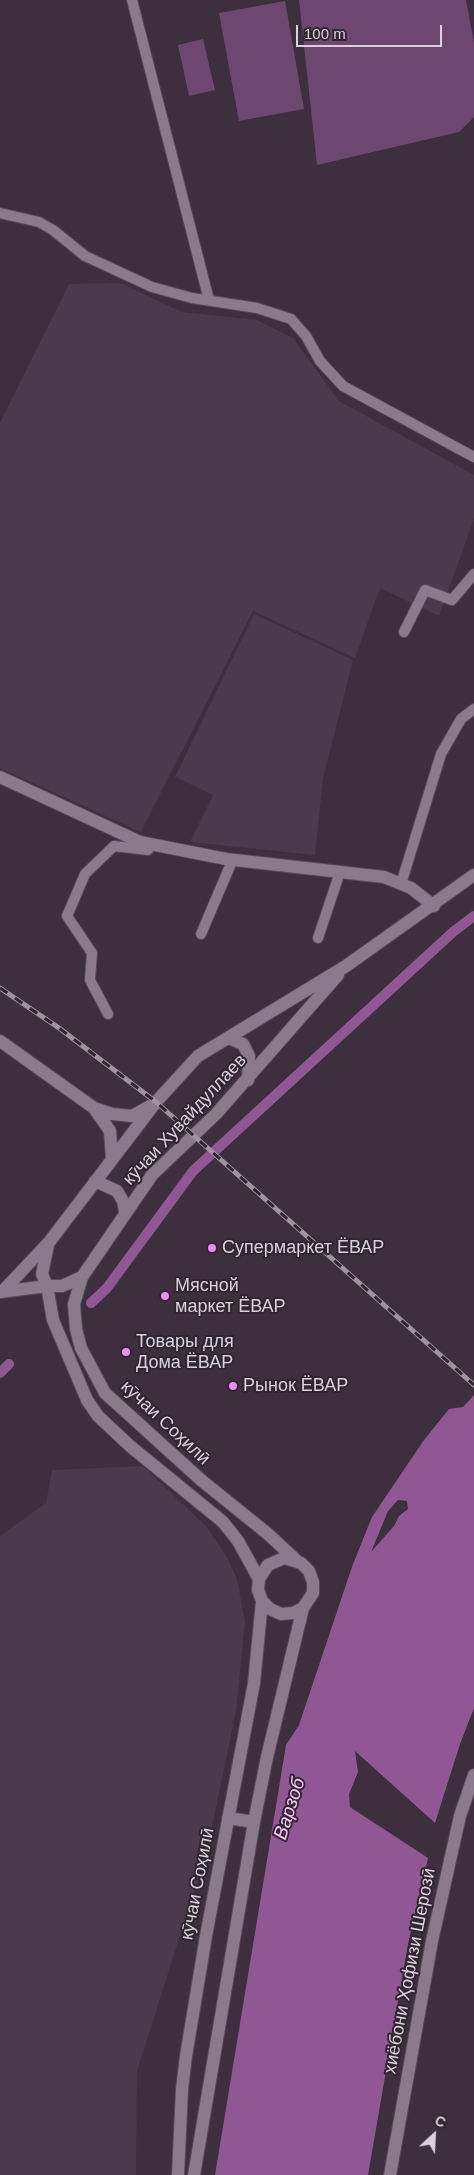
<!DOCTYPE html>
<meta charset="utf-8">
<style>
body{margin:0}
#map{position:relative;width:474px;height:2175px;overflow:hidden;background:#3d2f3e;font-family:Arial,sans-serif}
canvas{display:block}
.north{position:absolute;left:409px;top:2110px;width:50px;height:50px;-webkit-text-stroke:4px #322533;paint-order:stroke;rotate:25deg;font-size:14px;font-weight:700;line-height:20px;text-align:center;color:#dad1da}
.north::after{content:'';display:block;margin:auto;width:18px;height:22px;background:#dad1da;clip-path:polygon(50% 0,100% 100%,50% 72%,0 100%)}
.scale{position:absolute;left:296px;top:25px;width:146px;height:22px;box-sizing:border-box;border:2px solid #dad1da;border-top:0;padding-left:6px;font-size:15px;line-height:18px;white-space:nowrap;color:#dad1da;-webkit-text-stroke:4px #322533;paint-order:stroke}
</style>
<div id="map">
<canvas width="474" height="2175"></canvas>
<div class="north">С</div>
<div class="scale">100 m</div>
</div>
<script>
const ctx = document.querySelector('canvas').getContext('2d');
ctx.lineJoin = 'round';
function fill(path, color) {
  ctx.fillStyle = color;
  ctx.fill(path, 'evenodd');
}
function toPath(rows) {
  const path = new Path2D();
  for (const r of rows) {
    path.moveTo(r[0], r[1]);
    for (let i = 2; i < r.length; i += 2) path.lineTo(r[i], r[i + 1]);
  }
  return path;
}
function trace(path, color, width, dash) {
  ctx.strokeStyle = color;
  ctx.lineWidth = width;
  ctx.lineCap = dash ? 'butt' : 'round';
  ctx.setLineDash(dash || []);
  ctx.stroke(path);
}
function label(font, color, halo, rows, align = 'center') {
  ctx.font = font + ' Arial,sans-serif';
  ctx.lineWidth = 4;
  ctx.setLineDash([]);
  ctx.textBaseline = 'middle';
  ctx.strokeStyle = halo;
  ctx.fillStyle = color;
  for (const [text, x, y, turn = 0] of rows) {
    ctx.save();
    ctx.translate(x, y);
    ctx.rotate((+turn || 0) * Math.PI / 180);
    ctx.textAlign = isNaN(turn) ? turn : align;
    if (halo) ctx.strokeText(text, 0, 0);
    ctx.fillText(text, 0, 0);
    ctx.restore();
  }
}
fill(toPath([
 [120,283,182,312,257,320,293,338,339,401,474,475,474,519,439,616,380,588,355,658,253,611,141,832,0,768,0,423,69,284],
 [254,614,353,660,323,778,315,855,190,842,213,795,175,777],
 [143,1466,206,1526,227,1557,237,1579,245,1622,236,1711,207,1851,137,2071,136,2175,0,2175,0,1536,46,1503,52,1470]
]), '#4b394c');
fill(toPath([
 [299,0,466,0,474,43,474,117,459,132,317,165],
 [285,1,304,109,239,121,219,13],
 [203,39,215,90,189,96,178,45]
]), '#6e4771');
fill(toPath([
 [474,1395,474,1708,460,1744,435,1823,355,1751,358,1772,349,1794,350,1807,428,1858,408,1944,368,2175,215,2175,286,1745,299,1725,353,1564,372,1517,424,1440,449,1409,463,1407],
 [398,1500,407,1501,408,1509,399,1516,394,1526,371,1552,388,1511]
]), '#915795');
trace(toPath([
 [91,1303,107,1288,193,1171,453,932,474,916],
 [0,1373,9,1364]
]), '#915795', 10);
const street = toPath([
 [132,0,209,300],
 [0,213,39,222,53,230,85,256,152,287,192,298,257,308,291,319,306,336,320,361,343,386,474,457],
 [404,632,425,590,452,600,474,574],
 [401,884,441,754,461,719,474,709],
 [201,934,233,859],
 [318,938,340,872],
 [108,1014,90,980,92,953,67,916,85,874,114,846,148,850,152,845]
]);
const secondary = toPath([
 [0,777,140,842,226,859,384,877,411,888,434,906],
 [228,1038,243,1044,249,1056,248,1080],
 [0,1041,94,1108,112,1114,132,1116,150,1106],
 [94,1108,110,1131,112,1159],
 [95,1181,117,1191,123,1201,125,1211],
 [48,1245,42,1274,47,1286,62,1286,82,1277,152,1175,216,1114,338,975],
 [82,1277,74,1304,76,1329,81,1348,105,1393,201,1480,268,1534,296,1560],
 [0,1292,47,1286,53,1320,87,1400,98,1416,130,1446,223,1522,238,1541,259,1579],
 [2,1292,50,1241,156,1102,198,1056,346,966,474,875],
 [228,1818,254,1822],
 [178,2175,182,2089,186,2056,206,1936,254,1683,262,1601,258,1590,259,1579,268,1565,284,1558,301,1563,309,1571,313,1582,313,1593,303,1608,293,1613,281,1614,270,1609,262,1601],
 [194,2175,254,1822,267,1757,303,1608],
 [390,2175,432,1941,460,1816,474,1775]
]);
trace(street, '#564b57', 12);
trace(secondary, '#564b57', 14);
trace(street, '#8b7a8b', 10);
trace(secondary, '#8b7a8b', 12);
const rail = toPath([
 [0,988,59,1028,156,1102,474,1385]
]);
trace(rail, '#9e939e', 5);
trace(rail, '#322533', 3, [9]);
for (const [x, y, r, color] of [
 [212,1248,5,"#ef8bf7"],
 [165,1296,5,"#ef8bf7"],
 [126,1352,5,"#ef8bf7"],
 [233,1386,5,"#ef8bf7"]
]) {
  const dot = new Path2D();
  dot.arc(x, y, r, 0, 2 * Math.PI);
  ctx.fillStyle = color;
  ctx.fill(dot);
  trace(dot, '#322533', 2);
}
label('18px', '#dad1da', '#322533', [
 ["кӯчаи Хувайдуллаев",185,1120,-47],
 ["кӯчаи Соҳилӣ",165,1423,43],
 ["кӯчаи Соҳилӣ",198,1884,-79],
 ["хиёбони Ҳофизи Шерозӣ",410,1971,-79]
]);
label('18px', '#dad1da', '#322533', [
 ["Супермаркет ЁВАР",222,1248],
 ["Мясной",175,1286],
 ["маркет ЁВАР",175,1307],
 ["Товары для",136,1342],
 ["Дома ЁВАР",136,1363],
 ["Рынок ЁВАР",243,1386]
], 'left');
label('italic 19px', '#fac9fc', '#322533', [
 ["Варзоб",290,1809,-72]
]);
</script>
